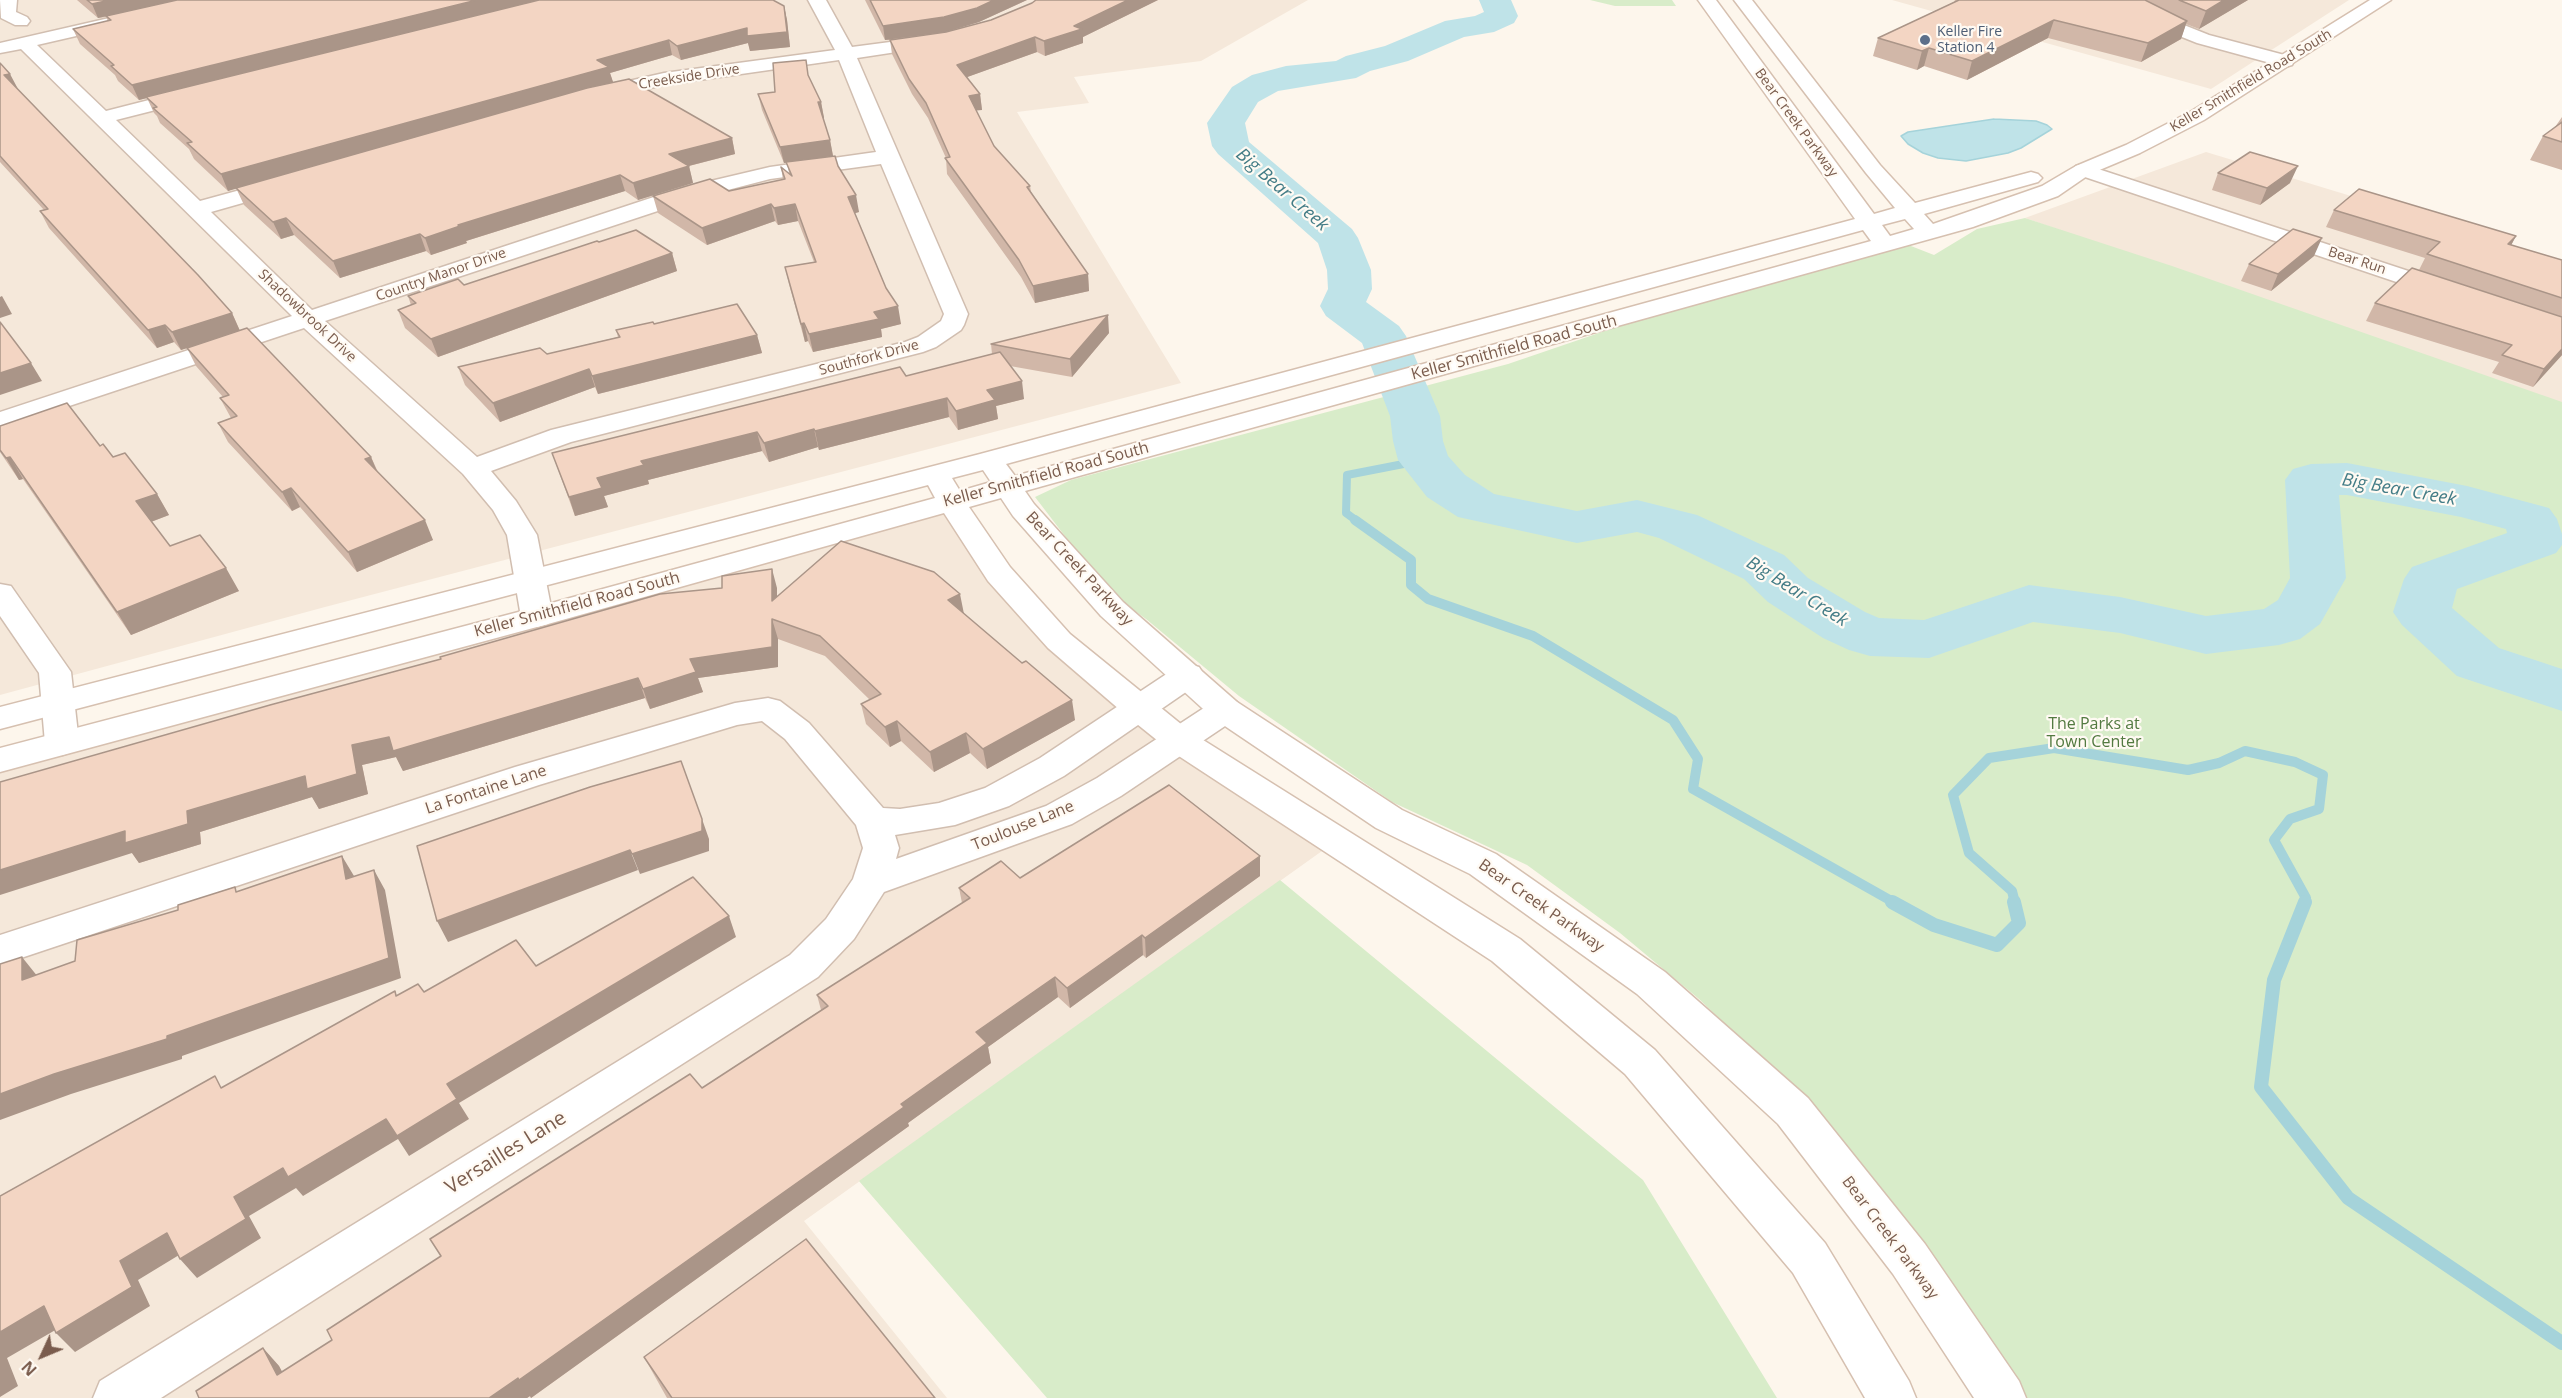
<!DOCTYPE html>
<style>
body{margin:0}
#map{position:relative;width:2562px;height:1398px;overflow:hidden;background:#fdf6ec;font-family:"Open Sans",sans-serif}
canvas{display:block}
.north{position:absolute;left:12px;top:1326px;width:60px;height:60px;-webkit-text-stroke:4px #fffaf3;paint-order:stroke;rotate:226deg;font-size:16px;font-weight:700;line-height:24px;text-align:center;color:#7a5c4d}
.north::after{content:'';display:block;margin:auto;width:21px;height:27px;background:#7a5c4d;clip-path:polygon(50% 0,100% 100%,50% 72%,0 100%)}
</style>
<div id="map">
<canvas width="2562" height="1398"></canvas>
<div class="north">N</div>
</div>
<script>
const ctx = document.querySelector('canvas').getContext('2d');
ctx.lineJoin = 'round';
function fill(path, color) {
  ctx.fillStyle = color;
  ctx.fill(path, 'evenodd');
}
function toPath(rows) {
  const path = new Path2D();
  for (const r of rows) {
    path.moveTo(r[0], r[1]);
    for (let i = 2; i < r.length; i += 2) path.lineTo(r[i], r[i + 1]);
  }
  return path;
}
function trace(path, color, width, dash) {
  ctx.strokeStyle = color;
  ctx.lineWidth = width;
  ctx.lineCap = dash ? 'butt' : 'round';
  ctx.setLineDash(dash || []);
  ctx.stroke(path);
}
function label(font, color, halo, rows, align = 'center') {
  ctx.font = font + ' "Open Sans",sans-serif';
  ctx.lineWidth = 4.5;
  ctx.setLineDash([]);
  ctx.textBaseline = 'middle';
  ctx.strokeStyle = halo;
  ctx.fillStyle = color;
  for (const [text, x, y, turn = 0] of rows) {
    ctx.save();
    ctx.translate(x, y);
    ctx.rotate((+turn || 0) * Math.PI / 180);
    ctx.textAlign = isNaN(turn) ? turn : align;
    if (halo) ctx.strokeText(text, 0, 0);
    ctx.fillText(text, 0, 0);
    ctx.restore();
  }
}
fill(toPath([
 [0,0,1308,0,1201,61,1074,77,1089,103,1017,112,1181,383,325,607,0,695],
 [1892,0,2349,0,2211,89],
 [2206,152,2562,260,2562,403,2025,218],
 [952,501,1059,641,1336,841,804,1221,947,1398,0,1398,0,760]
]), '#f5e8da');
fill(toPath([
 [1590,0,1672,0,1676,6,1615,6],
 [2025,218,2172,266,2562,402,2562,1398,2017,1398,1746,1044,1699,999,1620,933,1527,865,1392,802,1239,696,1146,619,1128,606,1071,544,1035,497,1071,480,1508,364,1728,289,1893,239,1934,255,1977,229],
 [1280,880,1643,1180,1777,1398,1047,1398,859,1181]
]), '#d8ecc9');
const water = toPath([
 [1994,119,2036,121,2047,125,2052,129,2021,148,2008,153,1966,161,1938,158,1923,153,1908,144,1901,136,1908,132,1994,119]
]);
fill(water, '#bfe3e8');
trace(water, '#a5d3da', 1.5);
trace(toPath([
 [1357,521,1346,513,1347,475,1424,460]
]), '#a5d3da', 8);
trace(toPath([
 [1355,520,1411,560,1411,585,1428,599,1533,636,1673,720,1698,759,1693,789,1895,903],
 [2015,903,2012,891,1969,853,1953,795,1989,758,2054,748,2188,770,2219,763,2245,751,2295,762,2323,775,2319,809,2290,819,2274,840,2306,898,2304,903]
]), '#a5d3da', 10);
trace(toPath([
 [1892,902,1934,925,1997,945,2019,923,2014,902],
 [2305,902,2274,980,2261,1087,2348,1198,2562,1343]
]), '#a5d3da', 14);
fill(toPath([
 [1479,0,1511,0,1518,16,1514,23,1494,32,1464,37,1408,61,1370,71,1356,78,1278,91,1258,102,1245,123,1249,142,1352,229,1358,238,1371,270,1372,289,1366,302,1399,326,1406,336,1440,416,1443,441,1448,456,1465,475,1494,494,1577,511,1637,500,1697,515,1784,555,1808,578,1865,612,1879,618,1924,620,2029,585,2120,597,2206,616,2264,609,2278,600,2290,578,2285,480,2293,469,2311,464,2347,463,2467,486,2549,508,2557,519,2562,534,2562,545,2556,553,2457,589,2452,608,2499,648,2562,669,2562,711,2457,676,2402,625,2393,612,2404,579,2412,567,2507,533,2506,529,2461,517,2347,495,2339,495,2346,578,2320,624,2300,639,2279,645,2206,654,2120,633,2033,622,1929,658,1870,656,1849,650,1823,638,1768,602,1744,579,1659,538,1637,532,1577,543,1458,517,1427,497,1398,460,1393,441,1390,416,1362,343,1326,316,1320,306,1328,289,1327,270,1318,243,1218,154,1212,146,1207,123,1232,87,1252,75,1286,66,1336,61,1346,56,1385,46,1445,21,1475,16,1484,12,1479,0]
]), '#bfe3e8');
const street = toPath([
 [0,0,17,0,16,12,27,17,30,21,27,25,15,25,1,18,0,0],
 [808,0,826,0,852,47,936,36,942,37,945,41,942,45,936,46,857,58,968,314,964,325,961,330,936,347,923,352,571,442,491,471,516,501,537,535,553,617,548,624,537,627,526,624,521,617,507,535,493,510,463,474,304,328,0,429,0,412,292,316,21,49,0,53,0,43,118,16,124,17,127,21,124,25,37,45,106,111,192,89,199,91,202,95,199,99,116,120,200,201,284,178,292,179,295,184,292,189,211,212,312,310,681,188,770,167,876,152,839,60,664,85,596,100,589,98,586,94,589,90,664,73,835,50,808,0],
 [881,164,944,314,941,321,918,337,905,342,551,430,477,457,325,321,697,198,770,179,881,164],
 [2102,0,2128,0,2150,7,2174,21,2209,35,2292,57,2294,61,2292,65,2285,67,2197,43,2162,29,2138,15,2105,4,2102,0],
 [2083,164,2454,286,2458,291,2454,296,2446,298,2438,296,2076,174,2072,170,2076,166,2083,164],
 [0,584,11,586,71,672,79,743,74,751,62,755,50,751,45,743,39,673,0,616,0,584],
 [1188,664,1199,667,1204,675,1199,683,1064,776,1009,806,955,825,895,835,899,848,896,859,1046,806,1097,778,1213,702,1225,699,1237,702,1242,710,1237,718,1121,796,1072,824,884,892,854,939,818,977,161,1398,93,1398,100,1381,790,955,826,919,853,879,863,848,856,825,785,739,762,721,737,725,539,785,0,965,0,935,515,767,735,703,768,698,780,701,809,723,883,808,900,809,939,803,985,788,1040,758,1177,667,1188,664]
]);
const secondary = toPath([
 [1698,0,1716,0,1874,214,1895,208,1866,173,1734,0,1752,0,1880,165,1915,203,2031,172,2038,174,2042,178,2038,182,1924,214,1933,224,2042,186,2076,166,2126,145,2190,112,2370,0,2391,0,2204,120,2140,153,2090,174,2058,196,1973,227,1025,491,1034,504,1123,602,1237,702,1402,810,1496,854,1665,972,1808,1098,1925,1244,2019,1381,2026,1398,1974,1398,1893,1274,1778,1124,1637,994,1470,874,1376,828,1213,718,1101,616,1013,516,1001,498,969,507,1010,567,1070,634,1192,733,1520,939,1655,1050,1825,1243,1909,1381,1916,1398,1865,1398,1793,1273,1625,1074,1492,961,1168,749,1127,716,1048,648,988,581,944,513,548,624,0,772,0,748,526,610,935,498,928,485,0,729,0,707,980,454,1855,219,1698,0],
 [1905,219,1914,229,1890,236,1882,225,1905,219],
 [1863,230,1871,241,1015,476,1006,464,1863,230],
 [983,470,991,482,960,491,952,478,983,470]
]);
trace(street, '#d1beb0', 3);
trace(secondary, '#d6c0b0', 3);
fill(street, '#fff');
fill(secondary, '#fff');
fill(toPath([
 [77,0,539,0,784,6,787,20,790,47,750,51,748,43,681,60,672,55,610,73,613,82,732,138,735,154,689,166,693,183,638,200,625,191,466,241,467,243,431,255,426,251,340,278,294,235,281,239,244,205,236,188,228,191,194,159,189,149,160,123,157,116,154,113,147,98,139,100,118,81,115,75,80,44,73,29,108,21,106,17,98,18],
 [865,0,1027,0,979,22,946,32,991,20,1032,3,1036,0,1158,0,1083,37,1083,43,1045,56,1037,52,967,77,980,94,982,110,976,110,994,146,1030,186,1031,192,1088,274,1089,291,1035,303,1021,277,947,174,946,158,928,118,912,94,892,54,890,40,885,40],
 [1955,0,2248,0,2199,29,2186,24,2181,39,2141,62,2048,38,1967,80,1924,66,1917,70,1873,56,1878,38,1954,2],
 [0,63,17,89,232,313,240,331,371,457,378,472,433,540,357,572,300,507,292,511,228,442,218,423,231,418,220,398,223,397,196,366,187,348,181,350,174,342,157,348,49,228,40,211,44,210,0,162],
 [775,92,821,102,824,118,823,118,830,140,833,156,859,212,855,213,901,324,881,329,882,337,813,352,808,341,805,342,789,284,785,267,814,262,798,221,778,225,775,221,707,245,658,213,653,196,729,191,783,180,781,167,789,173,787,162,784,163,762,110,758,94],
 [2562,117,2562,170,2530,160,2543,136,2555,127],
 [2218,173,2290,183,2260,205,2212,190],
 [2334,210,2516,236,2511,245,2562,260,2562,355,2533,387,2492,373,2499,362,2366,321,2375,303,2419,270,2425,258,2326,227],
 [599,242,672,253,677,271,438,357,405,328,398,310,411,305,408,296,464,285],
 [2314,256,2271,291,2241,281,2249,264],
 [654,324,757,335,762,353,598,394,595,387,500,422,465,385,458,367,547,354,618,337,616,330],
 [1109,333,1072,377,1010,366,1024,399,996,406,998,419,958,430,949,417,819,450,818,447,769,462,762,451,648,480,649,484,604,496,608,507,575,516,552,453,906,376,992,354,991,344],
 [0,426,100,446,157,494,169,515,151,522,170,546,239,591,131,635,23,479,19,480,0,452],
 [777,588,777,596,964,614,1075,720,987,769,970,753,934,772,901,741,890,747,866,724,861,704,870,700,825,656,778,639,778,667,698,678,703,692,650,709,645,698,403,771,396,757,362,765,368,794,319,809,312,797,200,832,201,844,139,863,132,853],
 [1260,876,1146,958,1143,955,1070,1008,1058,997,988,1047,991,1063,908,1123,909,1126,531,1398,530,1396,527,1398,199,1398,263,1348,279,1366,282,1372,332,1340,702,1088,821,1010,817,995,962,903,959,888,1020,878],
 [644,1357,935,1398,667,1398]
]), '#d1b7a8');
fill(toPath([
 [110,0,180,0,98,18,92,4],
 [477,0,539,0,139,100,132,85],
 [994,0,1027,0,979,22,946,32,885,40,883,26],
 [1128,0,1158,0,1083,37,1083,43,1045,56,1044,41],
 [2224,0,2248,0,2199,29,2206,11],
 [784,6,787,20,790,47,750,51,748,43,681,60,677,46],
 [2054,20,2048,38,1967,80,1972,61],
 [2187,21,2181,39,2141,62,2148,43],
 [1035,37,1037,52,959,80,957,65],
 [669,40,672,55,610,73,613,82,228,191,221,174,597,60],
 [1929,48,1924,66,1917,70,1922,51],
 [10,74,18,89,4,75],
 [980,94,982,110,971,111,969,96],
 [818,102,821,102,824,118,821,118],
 [732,138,735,154,673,170,669,154],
 [830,140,833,156,784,163,780,147],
 [689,166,693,183,638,200,633,183],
 [2298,166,2290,183,2260,205,2267,188],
 [620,175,625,191,466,241,467,243,431,255,425,238,458,225],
 [856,195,859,212,852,214,848,197],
 [771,204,775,221,707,245,702,228],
 [795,204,798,221,778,225,774,208],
 [286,218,294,235,281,239,273,222],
 [420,234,426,251,340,278,333,261],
 [2516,236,2507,253,2508,244],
 [2322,238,2314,256,2271,291,2278,274],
 [672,253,677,271,438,357,431,339],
 [1088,274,1089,291,1035,303,1033,286],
 [2,296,12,314,0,318,0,297],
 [898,306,901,324,881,329,882,337,813,352,809,334,874,312],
 [232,313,240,331,181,350,172,332],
 [1108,315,1109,333,1072,377,1070,359],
 [804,323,808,341,805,342,801,324],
 [165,325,174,342,157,348,148,330],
 [757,335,762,353,598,394,592,376],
 [2562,349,2562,355,2533,387,2544,369],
 [31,363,42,381,0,395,0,373],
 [589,369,595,387,500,422,493,403],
 [1022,381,1024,399,996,406,998,419,958,430,956,411,987,390],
 [947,398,949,417,819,450,815,431],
 [814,429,818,447,769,462,764,443],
 [757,432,762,451,648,480,649,484,604,496,608,507,575,516,569,497,597,478,641,461],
 [10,457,23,479,19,480,6,458],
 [371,457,379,476,365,459],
 [291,488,300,507,292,511,282,492],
 [157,494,169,515,148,523,136,501],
 [425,520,433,540,357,572,348,552],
 [226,568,239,591,131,635,117,612],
 [772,569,777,588,777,620,772,601],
 [960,594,964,614,948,600],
 [772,619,778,639,778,667,698,678,703,692,650,709,643,689,690,659],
 [638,678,645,698,403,771,396,757,362,765,368,794,319,809,312,797,200,832,201,844,139,863,132,853,0,895,0,870,187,811,352,745],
 [1072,700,1075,720,987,769,983,749],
 [897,721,901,741,890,747,885,727],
 [966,733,970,753,934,772,930,752],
 [702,819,709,839,709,851,640,874,632,854],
 [630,850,638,870,448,942,437,921],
 [342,856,354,876,358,900,346,879],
 [1260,856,1260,876,1146,958,1145,938],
 [374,870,385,890,401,978,182,1056,182,1059,71,1094,0,1120,0,1094,54,1074,167,1036],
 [729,916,736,937,459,1103,469,1119,409,1156,398,1139,303,1196,296,1188,249,1216,261,1238,197,1278,180,1259,234,1197,283,1168,386,1119],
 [1142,935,1143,955,1070,1008,1067,988],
 [22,957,38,977,22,980],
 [1055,977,1058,997,988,1047,991,1063,908,1123,909,1126,531,1398,530,1396,527,1398,489,1398,901,1104,976,1032],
 [167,1233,184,1252,138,1280,150,1306,75,1352,56,1333,120,1261],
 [44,1306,64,1325,7,1358,18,1386,0,1397,0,1332],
 [263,1348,279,1366,294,1394,277,1375]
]), '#aa9588');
const building = toPath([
 [87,0,110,0,92,4,87,0],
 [177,0,477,0,132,85,111,66,114,65,73,29,111,20,106,16,177,0],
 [539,0,773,0,784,6,787,32,747,36,747,28,677,46,669,40,597,60,609,67,221,174,187,143,192,142,153,108,157,107,146,97,539,0],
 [870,0,994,0,977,8,944,17,883,26,870,0],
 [1036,0,1128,0,1074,26,1082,29,1044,41,1035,37,957,65,980,94,969,96,994,146,1030,186,1027,187,1088,274,1033,286,1019,260,945,158,950,157,926,103,909,79,890,40,946,32,991,20,1032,3,1036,0],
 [1959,0,2145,0,2187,21,2148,43,2054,20,1972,61,1929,48,1922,51,1878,38,1959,0],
 [2179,0,2224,0,2206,11,2179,0],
 [806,60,808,75,821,102,818,102,830,140,780,147,758,94,775,92,773,63,806,60],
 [0,63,10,74,4,75,198,275,232,313,172,332,165,325,148,330,40,211,48,209,0,156,0,63],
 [629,79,732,138,669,154,689,166,633,183,620,175,458,225,460,226,425,238,420,234,333,261,286,218,273,222,236,188,587,88,629,79],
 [2562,122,2562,142,2543,136,2562,122],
 [2250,152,2298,166,2267,188,2218,173,2250,152],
 [835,156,838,166,856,195,848,197,886,288,898,306,874,312,879,319,809,334,804,323,801,324,785,267,816,262,795,204,774,208,771,204,702,228,653,196,710,179,729,191,785,179,781,167,792,176,786,162,835,156],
 [2359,189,2516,236,2508,244,2562,260,2562,298,2427,254,2440,242,2334,210,2359,189],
 [2293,229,2322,238,2278,274,2249,264,2293,229],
 [636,230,672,253,431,339,398,310,416,303,408,296,458,279,464,285,597,241,599,242,636,230],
 [2412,268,2562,317,2562,349,2544,369,2502,355,2512,345,2375,303,2412,268],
 [737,304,757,335,592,376,589,369,493,403,458,367,540,348,547,354,620,337,616,330,653,322,654,324,737,304],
 [1108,315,1070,359,991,344,1108,315],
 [0,322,31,363,0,373,0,322],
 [247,328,371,457,365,459,425,520,348,552,291,488,282,492,218,423,237,416,220,398,229,395,187,348,247,328],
 [1000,352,1022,381,987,390,995,400,956,411,947,398,815,431,814,429,764,443,757,432,641,461,644,465,597,478,602,488,569,497,552,453,900,367,906,376,1000,352],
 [67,403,100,446,103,444,113,457,125,453,157,494,136,501,170,546,200,535,226,568,117,612,10,457,6,458,0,450,0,426,67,403],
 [841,541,934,572,960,594,948,600,1022,663,1026,661,1072,700,983,749,966,733,930,752,897,721,885,727,861,704,881,694,820,636,772,619,772,647,690,659,696,672,643,689,638,678,393,751,389,737,352,745,357,774,307,789,305,776,187,811,188,824,125,843,125,831,0,870,0,782,270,705,441,659,440,657,660,594,722,588,722,576,772,569,772,601,841,541],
 [681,761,702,819,702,831,632,854,630,850,437,921,417,846,590,787,681,761],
 [1169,785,1260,856,1145,938,1142,935,1067,988,1055,977,976,1032,987,1043,901,1104,904,1107,519,1380,518,1378,489,1398,199,1398,196,1391,263,1348,277,1375,332,1340,327,1330,441,1256,430,1239,690,1074,702,1088,828,1006,817,995,970,898,959,888,1001,861,1020,878,1169,785],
 [342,856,346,879,374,870,389,958,167,1036,167,1039,54,1074,0,1094,0,964,22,957,22,980,75,961,77,940,178,910,178,905,235,887,236,892,342,856],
 [693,877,729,916,447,1084,457,1099,397,1136,386,1119,288,1177,283,1168,234,1197,246,1219,180,1259,167,1233,120,1261,132,1287,56,1333,44,1306,0,1332,0,1196,215,1076,221,1088,395,991,396,996,418,984,424,992,516,940,536,966,693,877],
 [806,1239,935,1398,672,1398,644,1357,806,1239]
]);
fill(building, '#f3d5c3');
trace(building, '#aa9588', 1.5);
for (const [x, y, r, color] of [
 [1925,40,6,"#5c6f8a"]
]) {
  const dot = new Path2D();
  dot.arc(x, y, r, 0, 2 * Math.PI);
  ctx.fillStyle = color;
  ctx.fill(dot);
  trace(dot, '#fffaf3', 2);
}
label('14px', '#4e5e75', '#fffaf3', [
 ["Keller Fire",1937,32],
 ["Station 4",1937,48]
], 'left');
label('14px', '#7a5c4d', '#fffaf3', [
 ["Creekside Drive",689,77,-9],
 ["Keller Smithfield Road South",2251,81,-31],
 ["Bear Creek Parkway",1796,123,54],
 ["Bear Run",2357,261,18],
 ["Country Manor Drive",441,275,-19],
 ["Shadowbrook Drive",307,316,43],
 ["Southfork Drive",869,358,-15]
]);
label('16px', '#7a5c4d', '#fffaf3', [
 ["Keller Smithfield Road South",1514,348,-15],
 ["Keller Smithfield Road South",1046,475,-15],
 ["Bear Creek Parkway",1079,569,47],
 ["Keller Smithfield Road South",577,605,-15],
 ["La Fontaine Lane",486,790,-18],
 ["Toulouse Lane",1023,826,-22],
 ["Bear Creek Parkway",1541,906,35],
 ["Bear Creek Parkway",1890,1238,53]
]);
label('16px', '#537a41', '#fffaf3', [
 ["The Parks at",2094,724],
 ["Town Center",2094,742]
]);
label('italic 18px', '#437c86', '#fffaf3', [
 ["Big Bear Creek",1282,190,41],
 ["Big Bear Creek",2399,490,10],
 ["Big Bear Creek",1797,592,32]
]);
label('20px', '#7a5c4d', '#fffaf3', [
 ["Versailles Lane",506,1153,-32]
]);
</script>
